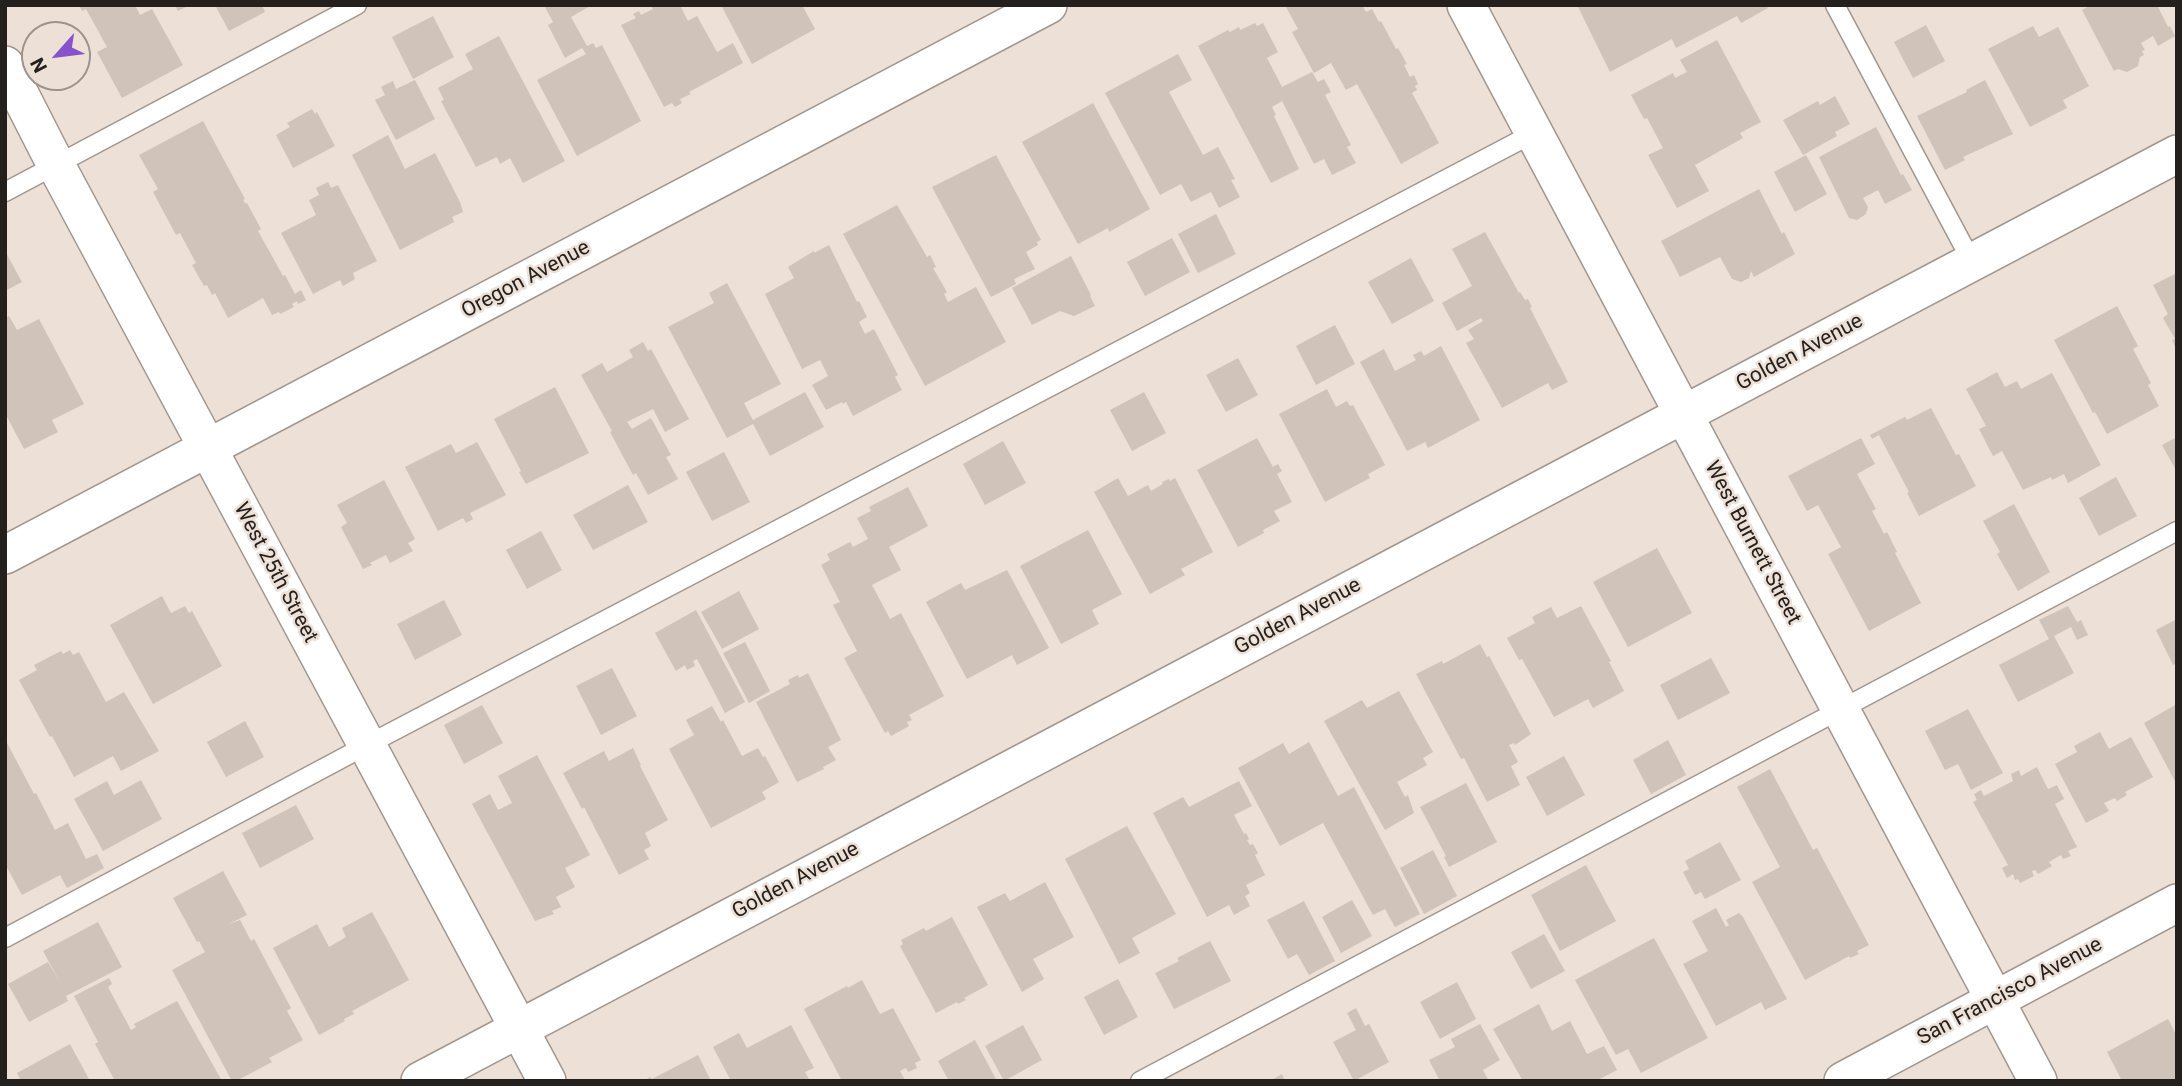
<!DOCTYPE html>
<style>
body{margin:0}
#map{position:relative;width:2182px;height:1086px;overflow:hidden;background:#ece0d7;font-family:Roboto,sans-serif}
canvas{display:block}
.frame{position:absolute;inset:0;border:7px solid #24201d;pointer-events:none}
.north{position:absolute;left:21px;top:21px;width:70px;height:70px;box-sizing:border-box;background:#ece0d7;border:2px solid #9c938d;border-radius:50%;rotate:242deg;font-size:19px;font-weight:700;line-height:28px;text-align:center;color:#24201d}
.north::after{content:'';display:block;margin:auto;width:24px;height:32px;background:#8653cc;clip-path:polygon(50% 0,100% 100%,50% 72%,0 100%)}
</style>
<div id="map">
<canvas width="2182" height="1086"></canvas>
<div class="frame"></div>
<div class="north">N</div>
</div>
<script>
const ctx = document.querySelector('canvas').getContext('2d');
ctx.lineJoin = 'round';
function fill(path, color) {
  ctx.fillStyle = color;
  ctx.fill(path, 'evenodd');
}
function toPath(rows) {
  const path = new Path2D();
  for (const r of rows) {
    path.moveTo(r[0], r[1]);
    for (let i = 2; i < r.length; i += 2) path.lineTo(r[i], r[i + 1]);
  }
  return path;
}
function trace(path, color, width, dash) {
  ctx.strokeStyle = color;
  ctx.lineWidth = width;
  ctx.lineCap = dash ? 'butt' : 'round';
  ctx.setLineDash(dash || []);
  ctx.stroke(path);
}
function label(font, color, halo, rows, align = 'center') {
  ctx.font = font + ' Roboto,sans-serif';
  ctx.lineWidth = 5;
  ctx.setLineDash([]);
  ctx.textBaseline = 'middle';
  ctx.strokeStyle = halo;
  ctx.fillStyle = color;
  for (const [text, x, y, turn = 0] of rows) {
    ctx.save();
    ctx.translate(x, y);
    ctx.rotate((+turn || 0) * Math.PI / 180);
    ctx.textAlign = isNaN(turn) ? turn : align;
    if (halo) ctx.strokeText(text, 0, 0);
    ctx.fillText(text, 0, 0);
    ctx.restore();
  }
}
fill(toPath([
 [79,5,135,5,140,15,152,9,183,65,122,98,97,52,107,47,86,9,82,11],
 [175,5,190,5,178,11],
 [215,5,262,5,265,12,229,31],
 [544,5,592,5,571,17,587,46,593,43,596,48,602,45,641,121,577,156,537,80,586,54,582,48,565,58,548,25,553,22],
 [655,5,680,5,688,21,697,16,717,52,733,43,743,63,689,92,691,94,680,99,682,103,675,107,672,103,664,107,621,25,636,18,633,14,639,11,641,15,653,9,652,7],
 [721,5,802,5,815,29,752,64],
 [1285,5,1362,5,1366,12,1372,9,1379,22,1381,21,1396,49,1398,48,1407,64,1404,65,1410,77,1414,75,1418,84,1415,86,1417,90,1412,93,1439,143,1401,164,1357,84,1346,90,1331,63,1314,73,1292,32,1298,29],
 [1577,5,1766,5,1768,8,1741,23,1737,16,1676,48,1672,39,1610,72],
 [2091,5,2157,5,2168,27,2170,26,2175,36,2158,46,2153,36,2141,43,2145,50,2142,51,2144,55,2140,57,2138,66,2127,72,2118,69,2114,71,2082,10],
 [433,16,454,57,413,79,392,37],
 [1255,23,1257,26,1263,23,1278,52,1267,58,1282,87,1312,72,1318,82,1324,79,1331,92,1325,95,1351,145,1347,147,1356,163,1332,175,1324,159,1314,164,1282,101,1272,107,1276,115,1274,116,1299,169,1271,183,1198,46,1228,30,1230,32,1239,27,1240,30],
 [1926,25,1945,61,1913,78,1894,42],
 [2033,26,2039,37,2058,27,2089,86,2063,100,2067,108,2030,127,1988,49],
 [499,36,565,161,523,183,510,158,500,164,497,157,476,167,441,101,444,100,438,88,473,69,465,54],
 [1717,40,1761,122,1740,133,1743,138,1695,165,1709,191,1677,208,1648,155,1663,148,1647,118,1644,119,1631,95,1673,73,1675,78,1687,72,1680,60],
 [1178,54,1192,80,1169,92,1203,155,1218,147,1235,179,1231,180,1240,197,1219,208,1211,192,1191,202,1181,184,1160,195,1105,93],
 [415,80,435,119,396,140,375,100,385,95,381,87,393,81,396,89],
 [1985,80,2013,134,1963,157,1965,160,1945,170,1917,116,1967,92,1966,90],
 [1835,96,1850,124,1835,132,1837,136,1803,155,1783,120,1818,101,1820,105],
 [1093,103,1150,209,1109,232,1108,228,1078,244,1022,142],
 [312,109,315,114,317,112,335,146,293,168,276,135,290,127,287,123],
 [203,121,245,199,243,200,246,204,247,203,261,229,258,231,283,276,285,275,295,294,301,290,306,300,298,304,297,301,292,304,294,307,280,314,279,312,272,315,263,298,228,318,215,293,212,295,207,285,204,286,192,265,196,263,180,233,176,235,153,192,158,189,139,155],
 [1876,127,1901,175,1903,174,1912,190,1885,204,1878,190,1863,198,1868,207,1866,214,1857,220,1849,218,1819,157],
 [388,135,405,169,435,153,460,202,463,212,452,217,454,222,400,250,352,155],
 [996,155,1041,240,1037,242,1038,245,1026,252,1035,269,1014,279,1016,284,991,297,932,187],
 [1806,155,1827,194,1795,212,1774,172],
 [328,182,331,188,338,185,377,261,353,273,355,279,343,286,340,280,313,294,281,233,316,215,309,200,319,195,316,188],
 [1759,189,1782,234,1784,232,1795,254,1754,277,1751,271,1749,278,1741,282,1732,279,1720,257,1680,277,1661,241],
 [897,205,927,257,930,255,936,267,933,268,947,292,944,294,948,302,976,287,1006,342,925,386,843,234],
 [1216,214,1236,254,1198,273,1178,234],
 [1485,232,1519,293,1520,292,1525,300,1528,299,1532,307,1530,308,1568,382,1552,390,1548,383,1502,408,1466,343,1474,339,1468,330,1483,321,1481,318,1457,331,1442,303,1472,286,1452,249],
 [1172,238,1190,272,1145,296,1127,262],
 [829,245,857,302,859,301,867,317,859,322,865,334,874,329,898,375,895,377,902,390,853,416,846,402,843,404,842,402,826,410,812,385,828,376,820,360,802,369,765,294,794,278,788,267,814,251,814,253],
 [5,251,22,282,5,291],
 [1071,256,1091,295,1090,296,1095,306,1074,316,1060,311,1032,325,1012,288],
 [1411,258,1434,301,1392,324,1368,282],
 [2177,273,2177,351,2172,340,2175,339,2163,318,2168,314,2153,285],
 [727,283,781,384,744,403,753,420,805,392,824,427,770,456,753,424,727,438,668,327,714,303,709,293],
 [2117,306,2138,346,2133,349,2151,383,2148,385,2159,406,2107,434,2095,412,2093,413,2054,340],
 [9,316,17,330,39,319,84,404,52,420,58,432,24,449,5,413,5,318],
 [1335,325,1355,364,1316,385,1296,346],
 [643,342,648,351,651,349,689,419,665,432,653,409,627,422,632,429,651,418,671,455,666,457,678,479,648,495,636,473,633,475,610,432,612,431,581,375,602,363,607,372,633,357,629,350],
 [1441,346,1480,420,1428,448,1425,442,1407,451,1360,362,1384,349,1395,371,1416,360,1413,355,1421,351,1424,356],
 [1238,358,1258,395,1226,412,1206,375],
 [1997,372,2005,387,2017,381,2021,389,2052,373,2101,465,2068,483,2064,474,2052,480,2051,477,2023,490,2002,451,1993,456,1979,429,1986,426,1966,389],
 [555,387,589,453,526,484,519,472,521,471,494,419],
 [1327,389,1336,407,1347,401,1350,406,1353,405,1385,465,1368,474,1370,478,1325,502,1279,414],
 [1144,392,1166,433,1132,451,1110,410],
 [1931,408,1956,455,1959,454,1976,486,1919,516,1907,493,1909,492,1879,435,1872,439,1870,435,1905,417,1907,420],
 [2177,437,2177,472,2162,445],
 [1257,438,1273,467,1278,464,1282,471,1277,474,1292,502,1274,511,1280,521,1263,530,1264,533,1238,547,1197,470],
 [1861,438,1875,464,1857,474,1876,509,1872,511,1884,534,1887,532,1897,552,1895,553,1921,603,1869,631,1828,554,1841,547,1818,505,1807,511,1788,476],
 [1003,441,1026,483,985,505,963,464],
 [477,442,506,495,470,513,473,519,466,523,463,518,438,531,405,467,451,444,456,453],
 [724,452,750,502,712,521,686,472],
 [2116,477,2137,516,2099,536,2079,498],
 [1118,478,1128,496,1148,485,1151,491,1163,484,1162,482,1169,479,1170,481,1175,478,1213,552,1181,569,1185,575,1150,594,1094,492],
 [384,480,415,539,408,543,413,551,390,563,386,555,370,563,372,565,363,569,341,527,347,523,337,505],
 [628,485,648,522,593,550,573,515],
 [908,487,928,526,889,547,901,570,872,585,890,619,901,613,944,696,909,715,912,720,907,722,909,726,891,736,888,731,885,733,844,658,857,651,833,605,840,602,821,565,830,560,827,554,850,542,853,547,868,539,857,518,871,511,869,507],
 [2014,504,2050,572,2018,591,1997,554,2000,552,1983,521],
 [1088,530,1122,594,1092,610,1099,624,1061,644,1020,566],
 [541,531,562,570,527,589,506,550],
 [1657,548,1692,613,1628,647,1593,582],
 [1007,570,1049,648,1017,665,1012,655,967,679,926,602,961,583,965,590],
 [739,591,759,629,722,649,701,612],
 [162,596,171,613,185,606,189,613,192,611,222,666,153,704,110,625],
 [444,600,462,635,415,660,397,624],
 [1581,606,1611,661,1609,662,1624,691,1593,708,1588,699,1554,717,1522,659,1519,660,1507,638,1535,623,1532,617,1551,607,1557,618],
 [2068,606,2077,622,2081,620,2088,635,2077,640,2071,627,2054,636,2074,673,2018,702,1999,665,2049,639,2039,620],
 [696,610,745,702,725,713,697,659,693,661,695,666,687,670,685,665,676,671,655,633],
 [2177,619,2177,663,2173,665,2156,630],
 [745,642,770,691,749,703,723,653],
 [1480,644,1487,657,1489,656,1531,734,1515,745,1514,743,1509,745,1518,762,1511,766,1520,785,1487,802,1464,758,1461,759,1416,674,1442,661,1443,664],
 [70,650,73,655,79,652,106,702,124,692,159,751,121,771,113,756,74,777,52,736,50,737,19,680,37,670,34,665,61,651,63,654],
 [1711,658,1730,693,1678,720,1660,685],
 [612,668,637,716,601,735,576,686],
 [808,673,841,740,828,747,836,760,823,767,824,769,797,782,756,702,790,684,788,680,798,675,799,678],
 [1399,691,1433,752,1423,758,1427,765,1397,782,1405,797,1408,795,1414,813,1385,830,1324,721,1362,700,1367,708],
 [2177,704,2177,785,2144,723],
 [482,705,503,743,464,764,444,725],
 [712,706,721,722,723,720,742,756,758,748,763,757,765,756,779,782,762,792,766,799,711,828,669,749,694,735,686,720],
 [1968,709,2003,773,1971,790,1958,764,1945,770,1925,731],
 [245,721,264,757,226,777,207,742],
 [2100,732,2109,749,2131,737,2153,777,2125,792,2127,795,2117,801,2115,798,2104,803,2109,811,2086,823,2055,764,2077,752,2074,746],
 [5,739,34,794,36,793,55,830,68,823,86,859,97,854,104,868,67,888,60,875,22,895,5,864],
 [1668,740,1686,775,1651,794,1633,760],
 [1309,742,1338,796,1354,787,1420,914,1395,927,1385,909,1373,915,1323,823,1280,846,1238,768,1283,743,1289,754],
 [633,748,641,765,640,766,668,820,645,833,651,846,644,850,649,859,619,875,584,807,582,809,563,773,604,751,609,761],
 [537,755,590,855,565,868,575,887,556,897,561,907,552,911,554,914,535,921,472,804,490,794,498,810,512,803,498,776],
 [1564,756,1585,795,1547,816,1526,777],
 [2037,767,2048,789,2057,785,2064,799,2055,804,2077,847,2068,851,2071,856,2063,859,2061,855,2049,862,2052,866,2038,874,2035,870,2032,871,2034,876,2020,883,2018,879,2015,880,2013,874,2007,878,2002,868,2008,865,1973,802,1977,800,1974,794,1981,790,1984,796,2013,781,2011,774,2019,770,2021,776],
 [1770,769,1813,850,1817,848,1869,945,1857,951,1859,954,1850,958,1849,956,1805,980,1752,882,1780,867,1737,787],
 [141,780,162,819,103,851,74,799,107,781,114,795],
 [1239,781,1252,806,1234,815,1244,834,1246,833,1249,839,1247,840,1250,845,1253,844,1258,853,1255,855,1265,875,1246,885,1250,893,1245,896,1250,906,1234,915,1229,905,1207,917,1153,813,1183,797,1189,807],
 [1466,783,1497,842,1449,867,1444,857,1446,856,1420,807],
 [296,805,314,839,260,868,242,833],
 [1127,826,1176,914,1132,938,1140,953,1119,964,1065,859],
 [1720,842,1741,880,1705,899,1701,892,1695,895,1683,872,1689,869,1685,861],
 [1433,850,1457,896,1424,914,1400,868],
 [1586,865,1616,921,1560,951,1531,895],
 [223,871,247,915,227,925,240,920,251,941,254,939,291,1008,287,1011,303,1040,269,1058,272,1062,236,1081,232,1081,172,970,205,952,199,941,197,942,173,898],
 [1045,882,1074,937,1033,959,1044,979,1022,992,977,907,1005,893,1010,901],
 [1352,900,1372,936,1341,953,1322,917],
 [1304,901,1335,961,1309,975,1297,954,1288,959,1267,920],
 [1716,908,1726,927,1729,925,1726,920,1739,913,1743,917,1787,999,1765,1010,1761,1002,1716,1026,1683,964,1708,951,1692,921],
 [372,912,409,980,352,1011,354,1014,344,1019,345,1021,319,1035,273,948,317,924,329,947,346,937,342,928],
 [952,917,988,985,964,998,966,1000,958,1004,957,1002,936,1013,900,946,903,944,901,940,924,928,926,931],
 [98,922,122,967,66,996,68,1001,29,1022,8,984,48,962,60,982,43,951],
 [1544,934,1565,971,1531,989,1511,952],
 [1654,938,1708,1038,1641,1073,1628,1049,1616,1055,1575,980],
 [1210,941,1231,981,1174,1009,1155,973,1179,961,1177,958],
 [109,978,112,984,108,987,131,1030,136,1027,134,1024,177,1001,222,1081,115,1081,95,1044,98,1042,74,996],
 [1118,979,1138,1017,1104,1035,1084,997],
 [862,980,880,1014,893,1008,921,1060,915,1063,917,1068,908,1072,906,1068,900,1071,905,1080,903,1081,842,1081,804,1009,847,986,848,988],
 [1457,982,1476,1019,1440,1039,1420,1002],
 [1539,1004,1552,1031,1570,1021,1587,1054,1604,1046,1617,1070,1596,1081,1523,1081,1493,1029],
 [1356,1008,1365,1026,1369,1024,1389,1062,1354,1081,1333,1042,1356,1030,1347,1013],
 [2168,1019,2177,1036,2177,1081,2122,1081,2107,1052],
 [1480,1024,1500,1060,1483,1070,1489,1081,1440,1081,1429,1060,1455,1047,1451,1039],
 [791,1025,814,1068,805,1072,810,1081,731,1081,713,1047,739,1033,747,1048],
 [1023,1025,1042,1060,1004,1081,985,1046],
 [975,1040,997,1081,949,1081,938,1061],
 [70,1044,90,1081,21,1081,17,1073],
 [698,1055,711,1081,644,1081,650,1077,652,1079],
 [1282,1074,1285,1081,1270,1081]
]), '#cfc3ba');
const service = toPath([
 [1835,5,1972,262],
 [5,192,357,5],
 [5,938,367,745,1534,133],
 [1140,1081,2177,531]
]);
const minor = toPath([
 [1466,5,2038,1081],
 [5,65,56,165,547,1081],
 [5,555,1048,5],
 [420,1081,2177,154],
 [1843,1081,2177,903]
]);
trace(service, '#a2978f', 21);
trace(minor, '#a2978f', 40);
trace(service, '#fff', 18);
trace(minor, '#fff', 37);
label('21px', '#24201d', '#ece0d7', [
 ["Oregon Avenue",526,280,-28],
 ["Golden Avenue",1800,353,-28],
 ["West Burnett Street",1752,543,62],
 ["West 25th Street",275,573,62],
 ["Golden Avenue",1298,617,-28],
 ["Golden Avenue",796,881,-28],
 ["San Francisco Avenue",2010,992,-28]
]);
</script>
